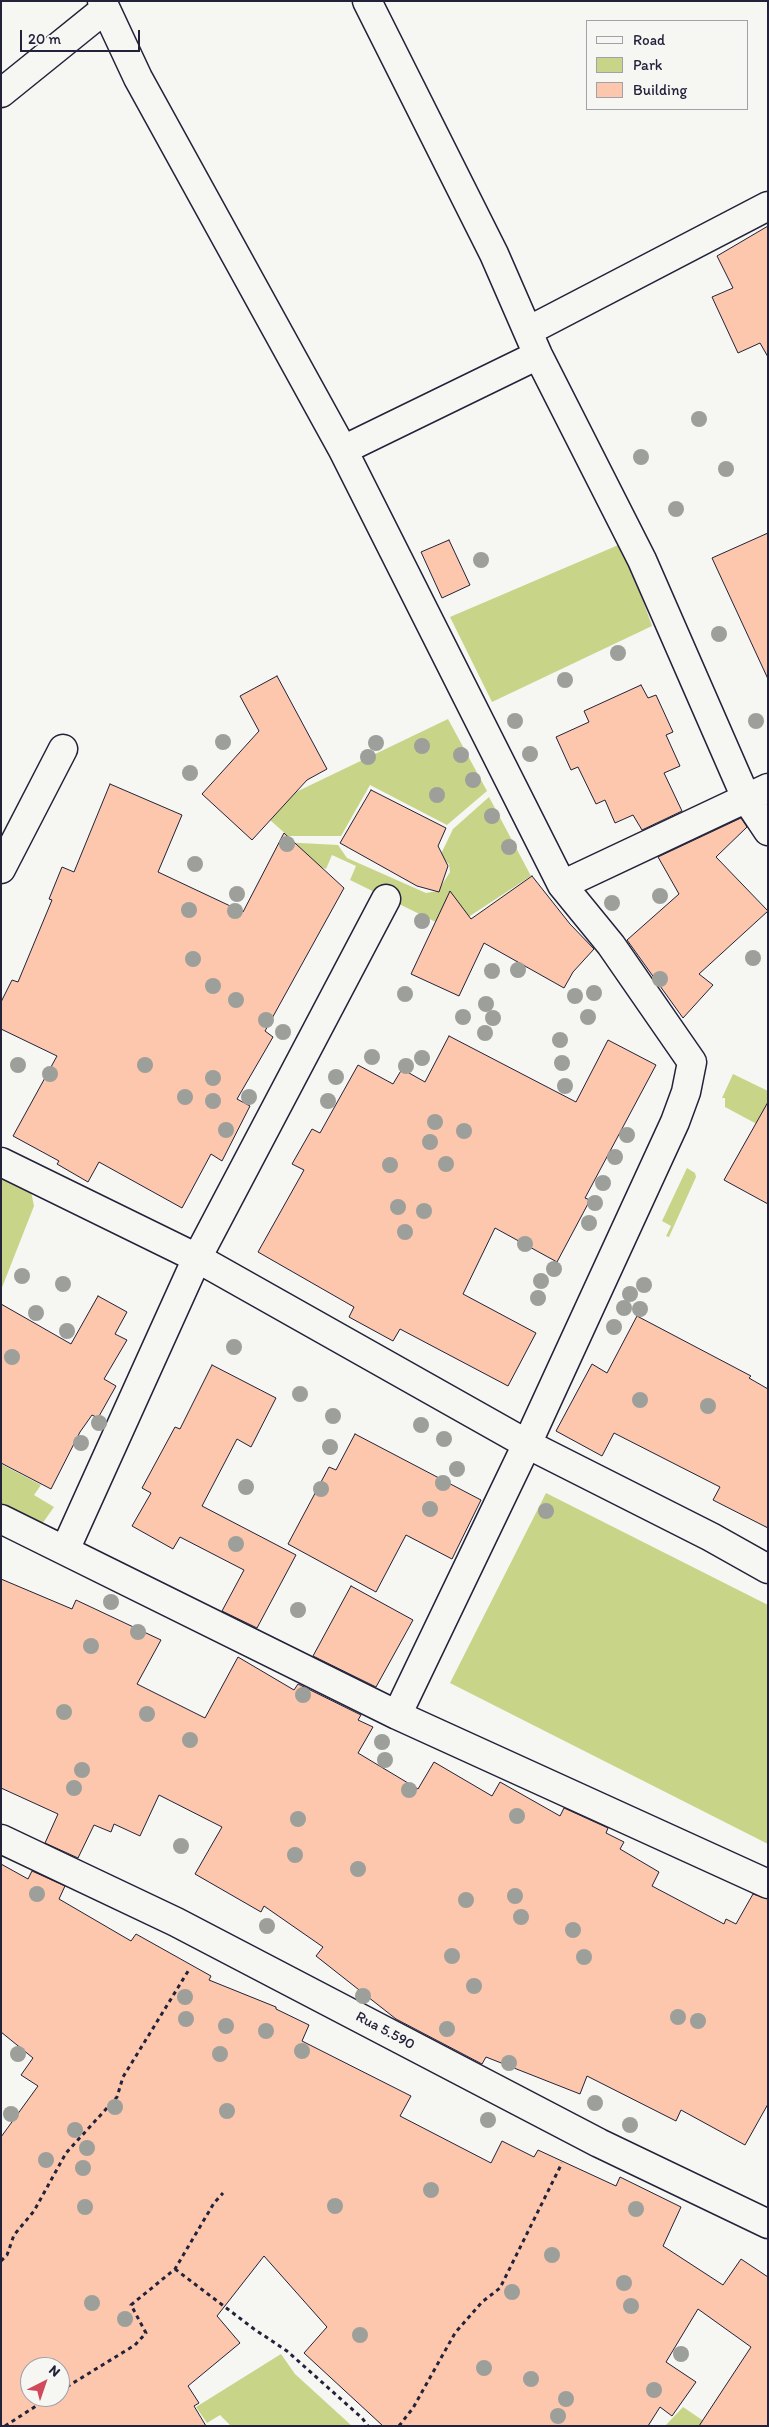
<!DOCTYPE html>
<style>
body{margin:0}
#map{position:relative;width:769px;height:2427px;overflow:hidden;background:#f6f6f2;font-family:Itim,sans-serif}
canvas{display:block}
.frame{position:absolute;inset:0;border:2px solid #22223b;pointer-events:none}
.legend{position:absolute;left:586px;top:20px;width:162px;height:90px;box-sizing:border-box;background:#f6f6f2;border:1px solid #a1a1a9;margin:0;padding:6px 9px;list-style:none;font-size:15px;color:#22223b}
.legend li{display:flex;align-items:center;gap:10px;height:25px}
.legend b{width:25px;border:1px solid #a1a1a9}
.north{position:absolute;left:20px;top:2357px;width:50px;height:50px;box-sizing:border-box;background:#f6f6f2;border:1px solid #a1a1a9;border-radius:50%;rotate:41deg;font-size:14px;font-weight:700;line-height:20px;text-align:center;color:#22223b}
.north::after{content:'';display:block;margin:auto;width:18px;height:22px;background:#d1495b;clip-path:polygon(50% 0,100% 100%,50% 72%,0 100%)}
.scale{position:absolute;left:20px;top:30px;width:120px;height:22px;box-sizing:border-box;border:2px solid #22223b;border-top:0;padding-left:6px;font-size:15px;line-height:18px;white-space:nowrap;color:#22223b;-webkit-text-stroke:4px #f6f6f2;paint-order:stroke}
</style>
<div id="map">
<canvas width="769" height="2427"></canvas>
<div class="frame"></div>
<ul class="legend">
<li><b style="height:6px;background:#f6f6f2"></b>Road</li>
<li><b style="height:14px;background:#c8d589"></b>Park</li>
<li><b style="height:14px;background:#fcc7ad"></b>Building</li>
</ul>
<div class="north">N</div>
<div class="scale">20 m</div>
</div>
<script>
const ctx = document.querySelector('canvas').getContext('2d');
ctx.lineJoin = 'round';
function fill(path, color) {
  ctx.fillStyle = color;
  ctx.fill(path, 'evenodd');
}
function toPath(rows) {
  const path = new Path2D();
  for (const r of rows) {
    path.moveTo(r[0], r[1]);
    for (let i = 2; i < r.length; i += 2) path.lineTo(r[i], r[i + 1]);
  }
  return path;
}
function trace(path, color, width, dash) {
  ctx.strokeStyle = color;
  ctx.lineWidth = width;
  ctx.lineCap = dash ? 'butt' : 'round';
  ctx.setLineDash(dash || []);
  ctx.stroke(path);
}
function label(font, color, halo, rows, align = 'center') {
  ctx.font = font + ' Itim,sans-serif';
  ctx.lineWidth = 4;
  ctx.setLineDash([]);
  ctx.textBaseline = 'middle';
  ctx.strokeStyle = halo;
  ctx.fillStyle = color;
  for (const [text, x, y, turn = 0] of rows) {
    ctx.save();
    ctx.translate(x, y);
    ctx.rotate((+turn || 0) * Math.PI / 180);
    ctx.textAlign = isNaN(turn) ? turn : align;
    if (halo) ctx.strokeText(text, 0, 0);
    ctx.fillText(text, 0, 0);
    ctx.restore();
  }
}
fill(toPath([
 [623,543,652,626,492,702,450,617],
 [448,719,487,791,447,825,370,785,341,836,288,836,270,820,296,792],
 [489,797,531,876,450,929,350,880,356,866,332,855,326,869,275,849,281,842,338,845,347,858,426,893,438,891,450,872,449,864,440,856,453,829],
 [733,1074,768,1091,768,1130,725,1107,725,1098,722,1098],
 [687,1168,695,1173,696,1177,669,1237,666,1236,671,1226,662,1221],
 [1,1169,31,1191,34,1206,1,1290],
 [1,1464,41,1485,34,1495,54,1507,42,1524,1,1506],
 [546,1493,768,1605,768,1844,450,1683],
 [281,2354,295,2374,352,2426,231,2426,220,2415,207,2423,196,2407],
 [683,2407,711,2426,665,2426]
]), '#c8d589');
const building = toPath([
 [768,226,768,357,760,343,738,353,712,297,733,288,717,256,768,226],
 [768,533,768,679,712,558,768,533],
 [449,540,470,585,442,598,421,552,449,540],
 [277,676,327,769,307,780,252,840,202,794,259,731,240,696,277,676],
 [641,685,648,698,656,695,673,732,666,735,680,766,664,773,682,811,642,830,633,815,615,823,605,800,596,804,578,767,571,770,556,737,589,722,584,711,641,685],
 [110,784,182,815,158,872,243,912,284,833,344,888,265,1031,273,1037,237,1099,250,1106,222,1161,211,1154,182,1208,99,1162,88,1182,57,1164,59,1161,13,1136,57,1056,1,1029,1,1002,12,980,18,982,52,900,49,899,62,867,74,872,110,784],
 [371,790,446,828,438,846,448,866,439,892,417,886,340,843,371,790],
 [741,818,747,827,716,857,768,911,699,974,713,985,683,1018,627,940,679,894,658,857,741,818],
 [532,876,570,924,594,949,573,972,564,988,484,943,459,996,411,974,450,891,471,919,532,876],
 [449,1036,576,1102,608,1040,656,1065,585,1198,590,1200,557,1262,495,1228,463,1294,536,1333,508,1386,400,1329,393,1341,349,1317,354,1307,258,1252,304,1170,292,1164,312,1129,320,1133,358,1065,393,1084,402,1069,425,1082,449,1036],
 [768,1102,768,1204,724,1180,768,1102],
 [98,1296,127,1312,115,1334,127,1340,104,1379,116,1386,98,1418,92,1415,80,1432,51,1489,1,1463,1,1304,71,1344,98,1296],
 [637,1316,751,1376,749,1378,768,1389,768,1528,713,1500,720,1487,614,1433,602,1456,556,1431,592,1364,607,1373,637,1316],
 [212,1365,276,1398,251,1447,237,1439,202,1506,296,1555,257,1628,222,1611,244,1570,180,1537,173,1549,132,1526,151,1493,142,1488,175,1427,180,1429,212,1365],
 [355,1434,481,1500,452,1559,406,1535,376,1592,288,1544,329,1467,336,1470,355,1434],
 [1,1579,72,1609,76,1600,161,1640,137,1684,205,1718,238,1657,294,1690,298,1684,361,1715,358,1720,373,1727,358,1753,418,1789,434,1762,492,1796,500,1782,560,1816,564,1808,608,1828,606,1833,624,1842,620,1849,659,1872,652,1886,724,1924,726,1919,736,1924,753,1894,768,1899,768,2104,745,2145,681,2110,676,2121,587,2076,580,2094,486,2057,482,2064,396,2019,316,1956,323,1947,264,1906,261,1912,195,1874,222,1827,159,1795,140,1836,114,1824,111,1832,94,1825,78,1858,45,1843,58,1814,1,1788,1,1579],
 [351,1586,413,1620,376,1687,313,1656,351,1586],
 [1,1864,28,1879,32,1871,65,1886,59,1899,131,1941,136,1934,211,1976,209,1980,276,2007,276,2009,309,2025,302,2041,411,2096,400,2116,491,2163,502,2141,534,2157,538,2150,616,2186,620,2177,681,2207,663,2246,723,2285,741,2259,768,2277,768,2426,699,2426,751,2347,698,2309,666,2362,696,2382,672,2416,660,2407,648,2426,383,2426,304,2353,327,2327,264,2256,217,2316,240,2343,188,2386,199,2403,194,2406,206,2426,1,2426,1,2137,38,2086,21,2075,33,2058,1,2032,1,1864],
 [30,2367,60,2367,60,2397,30,2397,30,2367]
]);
fill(building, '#fcc7ad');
trace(building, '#22223b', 1);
const minor = toPath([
 [102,1,138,78,343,450,562,885,611,945,692,1062,686,1092,675,1122,527,1444,397,1715],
 [367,1,494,254,538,355,642,560,746,798,768,831],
 [1,93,105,9],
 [528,331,768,206],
 [343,450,538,355],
 [1,869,63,749],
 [562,885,768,788],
 [1,1162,197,1258,527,1444,711,1537,768,1569],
 [1,1519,397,1715,768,1884],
 [65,1550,197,1258,386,899],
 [1,1839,176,1922,599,2143,768,2224]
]);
trace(minor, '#22223b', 31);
trace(toPath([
 [1,2261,7,2255,14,2235,34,2211,66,2153,117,2097,123,2077,190,1968],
 [175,2269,254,2329,287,2351,362,2418,368,2426],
 [60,2391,135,2345,146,2333,131,2305,175,2269,214,2203,223,2193],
 [5,2426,50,2397],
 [399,2426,413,2408,455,2333,482,2302,500,2288,562,2163]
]), '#22223b', 3, [4, 4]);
trace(minor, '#f6f6f2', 28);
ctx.fillStyle = '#9d9f9a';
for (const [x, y] of [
 [699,419],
 [641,457],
 [726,469],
 [676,509],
 [481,560],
 [719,634],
 [618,653],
 [565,680],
 [515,721],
 [756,721],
 [223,742],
 [376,743],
 [422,746],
 [530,754],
 [461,755],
 [368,757],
 [190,773],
 [473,780],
 [437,795],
 [492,816],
 [287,844],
 [509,847],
 [195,864],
 [237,894],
 [660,896],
 [612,903],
 [189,910],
 [235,911],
 [422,921],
 [753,958],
 [193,959],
 [518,970],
 [492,971],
 [660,979],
 [213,986],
 [594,993],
 [405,994],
 [575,996],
 [236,1000],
 [486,1004],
 [463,1017],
 [588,1017],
 [493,1018],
 [266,1020],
 [283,1032],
 [485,1033],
 [560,1040],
 [372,1057],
 [422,1058],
 [562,1063],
 [18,1065],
 [145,1065],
 [406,1066],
 [50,1074],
 [336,1077],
 [213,1078],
 [565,1086],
 [185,1097],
 [249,1097],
 [213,1101],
 [328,1101],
 [435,1122],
 [226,1130],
 [464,1131],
 [627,1135],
 [430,1142],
 [615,1157],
 [446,1164],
 [390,1165],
 [603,1183],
 [595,1203],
 [398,1207],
 [424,1211],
 [589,1223],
 [405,1232],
 [525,1244],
 [554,1269],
 [22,1276],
 [541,1281],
 [63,1284],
 [644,1285],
 [630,1294],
 [538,1298],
 [624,1308],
 [640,1309],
 [36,1313],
 [614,1327],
 [67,1331],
 [234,1347],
 [12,1357],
 [300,1394],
 [640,1400],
 [708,1406],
 [333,1416],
 [99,1423],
 [421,1425],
 [444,1439],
 [81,1443],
 [330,1447],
 [457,1469],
 [443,1483],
 [246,1487],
 [321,1489],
 [430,1509],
 [546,1511],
 [236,1544],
 [111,1602],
 [298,1610],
 [138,1632],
 [91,1646],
 [303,1695],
 [64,1712],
 [147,1714],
 [190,1740],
 [382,1742],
 [385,1760],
 [82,1770],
 [74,1788],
 [409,1790],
 [517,1816],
 [298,1819],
 [181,1846],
 [295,1855],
 [358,1869],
 [37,1894],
 [515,1896],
 [466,1900],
 [521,1917],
 [267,1926],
 [573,1930],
 [452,1956],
 [584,1957],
 [474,1986],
 [363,1996],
 [185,1997],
 [678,2017],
 [186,2019],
 [698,2021],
 [226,2026],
 [447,2029],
 [266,2031],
 [302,2051],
 [18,2054],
 [220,2054],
 [509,2063],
 [595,2103],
 [115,2107],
 [227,2111],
 [11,2114],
 [488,2120],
 [630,2125],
 [75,2130],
 [87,2148],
 [46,2160],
 [83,2168],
 [431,2190],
 [335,2206],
 [85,2207],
 [636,2209],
 [552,2255],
 [624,2283],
 [512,2292],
 [92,2303],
 [631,2306],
 [125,2319],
 [360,2335],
 [681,2354],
 [484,2368],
 [531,2379],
 [654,2390],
 [566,2399],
 [558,2416]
]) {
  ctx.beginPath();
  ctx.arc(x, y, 8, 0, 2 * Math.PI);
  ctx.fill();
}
label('15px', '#22223b', '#f6f6f2', [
 ["Rua 5.590",385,2031,28]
]);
</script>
